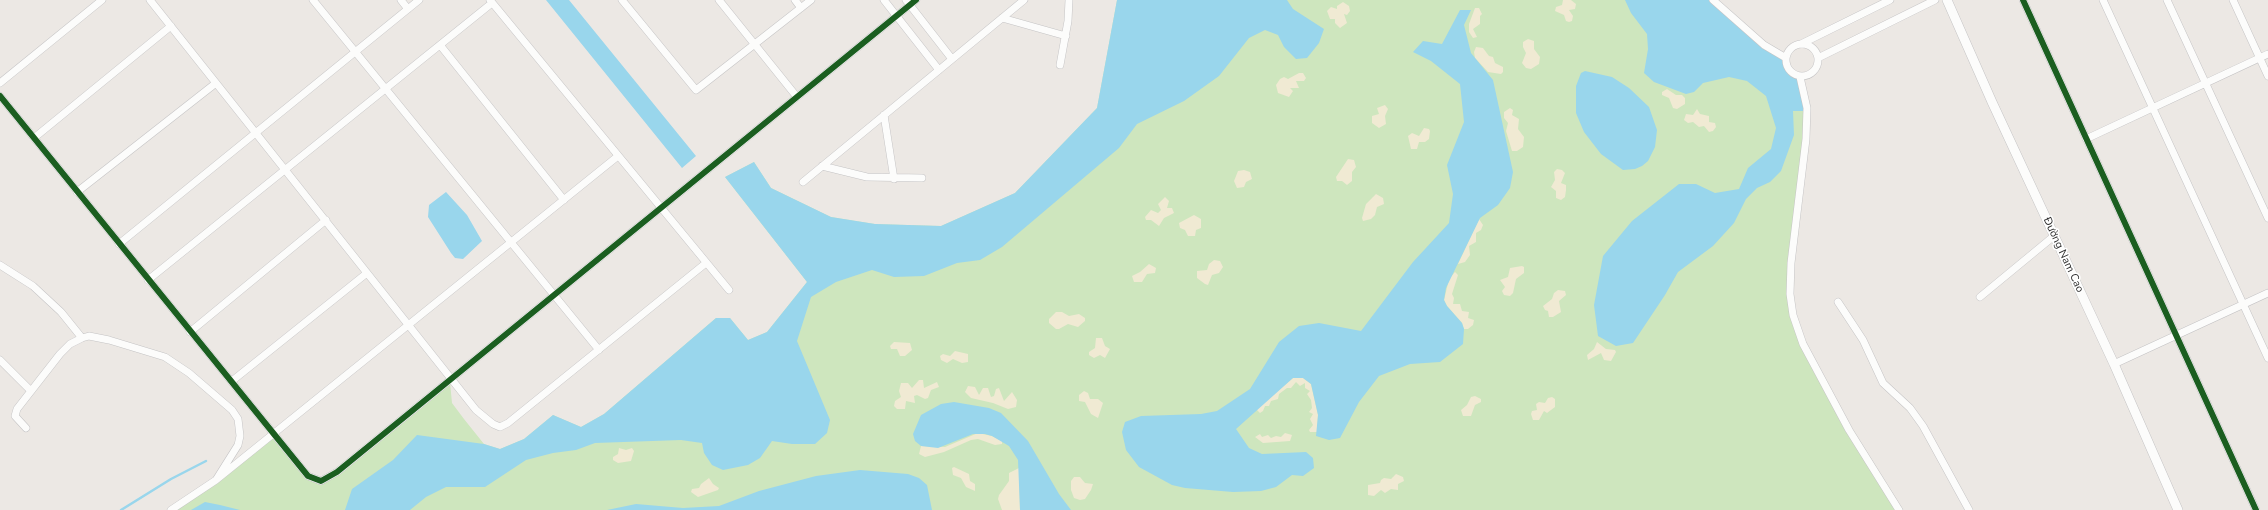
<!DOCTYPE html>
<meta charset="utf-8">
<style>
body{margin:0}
canvas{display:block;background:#ece8e4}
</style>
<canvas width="2268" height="510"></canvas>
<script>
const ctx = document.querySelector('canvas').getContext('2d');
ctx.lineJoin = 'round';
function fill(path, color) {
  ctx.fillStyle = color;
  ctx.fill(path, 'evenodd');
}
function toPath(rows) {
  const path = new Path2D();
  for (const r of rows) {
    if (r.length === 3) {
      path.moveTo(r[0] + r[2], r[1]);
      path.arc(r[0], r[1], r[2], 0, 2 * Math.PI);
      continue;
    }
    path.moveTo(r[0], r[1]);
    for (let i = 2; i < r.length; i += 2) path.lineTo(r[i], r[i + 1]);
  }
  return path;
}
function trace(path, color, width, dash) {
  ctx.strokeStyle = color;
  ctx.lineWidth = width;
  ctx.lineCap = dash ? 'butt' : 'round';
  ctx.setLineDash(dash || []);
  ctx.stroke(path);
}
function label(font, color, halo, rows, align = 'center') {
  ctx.font = font + ' "Nunito Sans",sans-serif';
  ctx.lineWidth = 3;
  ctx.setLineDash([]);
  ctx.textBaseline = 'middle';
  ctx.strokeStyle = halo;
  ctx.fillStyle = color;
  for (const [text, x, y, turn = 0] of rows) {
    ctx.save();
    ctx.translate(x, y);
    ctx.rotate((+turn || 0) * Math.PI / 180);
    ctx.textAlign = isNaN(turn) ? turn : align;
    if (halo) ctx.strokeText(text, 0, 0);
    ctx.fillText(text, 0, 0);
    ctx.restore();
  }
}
fill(toPath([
 [1117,0,1709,0,1762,48,1783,60,1784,68,1790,76,1798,79,1804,109,1804,138,1788,266,1790,316,1896,510,176,510,273,437,306,478,317,483,327,482,450,382,452,403,464,419,484,444,500,449,524,439,553,415,581,427,604,414,716,318,730,318,748,340,767,332,807,282,725,177,754,162,771,188,831,217,875,224,941,226,1015,193,1097,108]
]), '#cee6be');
fill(toPath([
 [1563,0,1571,0,1576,4,1575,9,1569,10,1573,16,1572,21,1569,22,1566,21,1564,15,1555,11,1556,7,1562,5],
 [1343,2,1349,6,1350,11,1347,15,1344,14,1347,23,1340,28,1335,23,1335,19,1330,19,1327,11,1331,7,1337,9,1337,6],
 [1475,8,1479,8,1482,14,1480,16,1480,24,1473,29,1477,37,1473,38,1469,32,1469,24],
 [1528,39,1534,41,1534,49,1540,57,1539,64,1531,69,1526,68,1522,63,1526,53,1523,47,1523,42],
 [1476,47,1483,48,1489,56,1493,57,1495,63,1503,67,1503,72,1501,74,1488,72,1475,58,1474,52],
 [1299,73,1303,73,1306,78,1304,81,1296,81,1299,88,1290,88,1293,91,1289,97,1278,93,1276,85,1280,79,1284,77,1288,79],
 [1667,89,1676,95,1682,95,1685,98,1685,104,1677,109,1673,108,1669,98,1662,95,1662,92],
 [1385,105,1388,109,1385,116,1386,124,1379,128,1372,123,1372,116,1379,114,1377,108],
 [1510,108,1513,110,1512,115,1519,119,1518,129,1524,137,1523,147,1517,151,1512,151,1506,131,1508,123,1504,118,1504,112],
 [1697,109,1700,114,1709,116,1709,122,1715,123,1716,127,1713,131,1709,132,1704,126,1699,127,1693,122,1688,123,1684,120,1686,114,1693,115],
 [1424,128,1429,129,1430,131,1429,139,1425,142,1419,142,1417,149,1411,149,1408,136,1412,133,1419,136],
 [1348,159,1354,160,1356,167,1352,172,1352,181,1347,185,1342,181,1337,181,1336,177],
 [1557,169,1562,170,1565,173,1561,183,1566,185,1566,190,1565,197,1561,200,1556,198,1556,191,1551,187,1555,180,1554,172],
 [1244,170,1250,172,1252,179,1246,182,1244,187,1237,188,1234,181,1238,171],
 [1376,194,1383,198,1384,204,1377,207,1375,215,1371,219,1363,221,1362,218,1366,204],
 [1165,197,1169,201,1167,208,1172,208,1174,213,1164,218,1159,226,1151,220,1146,220,1145,217,1151,210,1158,213,1161,210,1158,204],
 [1194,215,1201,219,1201,228,1196,230,1195,236,1188,236,1185,230,1180,228,1179,223],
 [1479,219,1483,225,1481,230,1476,233,1476,242,1469,246,1470,255,1465,262,1458,264],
 [1214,260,1220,261,1223,267,1219,273,1212,275,1208,285,1205,284,1197,278,1197,271,1207,270,1209,264],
 [1149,264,1156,268,1155,273,1147,274,1142,282,1134,282,1132,276,1140,272],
 [1522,266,1524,267,1524,273,1516,279,1513,293,1510,296,1504,295,1502,291,1505,287,1500,280,1508,277,1510,268],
 [1455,272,1458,275,1452,294,1454,298,1453,304,1460,304,1462,311,1469,312,1468,318,1474,320,1473,325,1468,329,1464,329,1462,323,1447,306,1444,300,1449,279],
 [1558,290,1565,291,1566,295,1559,301,1561,312,1553,317,1549,317,1548,311,1545,310,1543,306,1552,299,1554,293],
 [1056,312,1062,312,1069,316,1079,314,1085,318,1085,321,1078,327,1068,324,1059,329,1056,329,1049,323,1049,319],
 [1096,338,1102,338,1105,346,1110,349,1105,358,1100,355,1094,358,1089,355,1089,352,1095,348],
 [894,342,910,343,912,350,905,356,900,356,897,349,891,349,890,346],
 [1597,342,1606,349,1615,350,1616,352,1611,361,1604,360,1601,353,1588,360,1587,355,1594,349],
 [955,351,968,354,968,362,962,363,953,359,947,363,941,360,940,356,943,354,950,356],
 [1293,378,1303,378,1311,384,1318,415,1317,432,1310,432,1309,430,1313,425,1310,419,1313,414,1309,412,1312,408,1311,400,1307,394,1310,391,1305,388,1305,383,1300,386,1296,382,1291,388,1287,388,1279,394,1278,399,1271,401,1269,406,1265,406,1263,411,1260,413,1256,409],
 [919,380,923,380,924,388,937,382,939,387,931,390,928,398,925,399,917,395,914,396,915,403,906,401,905,409,897,409,894,406,895,401,901,397,899,391,901,383,908,383,912,388],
 [968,386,975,387,979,395,983,388,988,388,991,397,994,396,996,389,999,388,1004,401,1012,392,1017,400,1016,407,1008,409,993,403,971,398,965,392],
 [1084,391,1088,393,1090,399,1098,399,1103,403,1098,418,1091,414,1085,402,1079,401,1079,395],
 [1475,396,1481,399,1481,402,1475,405,1471,416,1463,416,1461,410,1467,405,1471,397],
 [1552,397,1555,399,1555,407,1547,413,1544,411,1539,420,1533,420,1531,414,1532,411,1537,410,1536,404,1539,402,1545,403,1548,398],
 [978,433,992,436,1002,441,1002,444,995,445,978,439,971,440,944,452,925,457,919,454,921,446,945,447],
 [1285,433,1292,435,1290,441,1263,443,1255,437,1260,434,1262,437,1268,435,1271,438,1276,436,1281,437],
 [619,448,626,450,632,448,634,451,631,461,618,463,613,460,613,457,618,454],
 [954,467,969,474,970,481,975,484,975,491,966,487,961,478,953,475,952,468],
 [1019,468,1020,510,1002,510,998,499,999,495,1009,481,1009,473],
 [1396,474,1403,477,1404,481,1398,484,1398,490,1391,489,1385,493,1381,490,1374,496,1368,495,1368,485,1380,483,1381,480,1384,478,1391,479],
 [1074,477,1080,477,1085,483,1093,484,1091,490,1085,499,1080,500,1074,498,1071,490,1071,481],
 [709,478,713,484,719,488,718,490,698,497,691,492,692,489,699,488,701,484]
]), '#f0ead3');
fill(toPath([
 [546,0,569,0,696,156,682,168],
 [1117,0,1287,0,1293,9,1324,29,1319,43,1307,58,1296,59,1284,47,1278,35,1265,30,1249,38,1219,76,1184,101,1137,124,1119,148,1002,247,980,260,957,263,924,276,894,277,872,270,836,282,811,297,797,341,830,420,827,433,815,444,792,444,772,441,760,458,748,465,723,470,712,465,704,453,702,443,681,440,595,443,576,450,553,453,526,460,485,487,446,487,426,497,410,510,345,510,352,489,393,460,417,435,484,444,500,449,524,439,553,415,581,427,604,414,716,318,730,318,748,340,767,332,807,282,725,177,754,162,771,188,831,217,875,224,941,226,1015,193,1097,108],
 [1625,0,1709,0,1762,48,1783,60,1784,68,1790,76,1798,79,1804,111,1793,111,1794,135,1781,171,1770,182,1757,188,1746,199,1734,223,1713,246,1678,272,1665,295,1633,343,1616,346,1598,336,1594,305,1603,256,1632,221,1679,184,1696,184,1715,193,1739,189,1748,168,1771,149,1776,128,1766,96,1747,81,1729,77,1703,83,1694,92,1686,94,1654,82,1644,73,1648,49,1647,34,1631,13],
 [1460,10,1471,10,1464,25,1471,53,1493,80,1513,172,1510,188,1498,205,1480,218,1446,288,1444,300,1447,306,1462,323,1464,329,1463,344,1440,362,1410,364,1379,376,1359,402,1340,438,1329,440,1316,436,1318,415,1311,384,1303,378,1293,378,1236,429,1249,448,1262,454,1306,452,1313,458,1314,468,1303,476,1292,475,1276,487,1261,491,1233,492,1185,488,1172,485,1139,467,1126,450,1122,432,1125,422,1141,416,1201,414,1217,411,1250,389,1279,342,1299,326,1319,323,1361,331,1413,262,1449,223,1453,194,1447,165,1464,122,1460,84,1431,61,1413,52,1423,41,1442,44],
 [1585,71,1612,77,1629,88,1649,107,1657,130,1655,147,1648,161,1642,166,1635,169,1623,170,1601,154,1584,132,1576,113,1576,86,1581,73],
 [446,192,467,215,482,241,463,259,455,258,451,253,428,217,429,205],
 [954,402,989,408,1001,413,1028,441,1059,494,1071,510,1020,510,1018,460,1009,446,992,436,985,434,973,434,938,448,921,446,915,441,913,434,921,415,941,404],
 [860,470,908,474,919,478,927,485,932,510,607,510,636,504,683,508,719,506,759,491,816,476],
 [205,502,220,505,240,510,191,510]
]), '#99d6ec');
trace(toPath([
 [121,510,171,479,206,461]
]), '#99d6ec', 2.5);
const street = toPath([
 [150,0,476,410,493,424,500,427,508,423,706,263],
 [313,0,599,350],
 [401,0,408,9],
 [490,0,729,290],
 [622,0,696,90,811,0],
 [719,0,797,97],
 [795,0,801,8],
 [884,0,939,70],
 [906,0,952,59],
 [1713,0,1764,45,1786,58],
 [2023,0,2256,510],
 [2103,0,2268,358],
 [2167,0,2268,218],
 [2233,0,2268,76],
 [1002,18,1066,36],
 [1802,60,16],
 [1801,44,1890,0],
 [440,45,564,200],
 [1818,58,1935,0],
 [1060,65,1068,21,1069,0],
 [1800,77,1807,108,1806,139,1791,263,1790,294,1793,315,1803,344,1849,430,1899,510],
 [0,83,102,0],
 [0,96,308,476,321,481,337,472,916,0],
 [884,115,894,179],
 [34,138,171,26],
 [2086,139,2268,54],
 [822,166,867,177,922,178],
 [803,182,1024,0],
 [77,192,216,83],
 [119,244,419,0],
 [0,265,33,286,61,312,82,338],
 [148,280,492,3],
 [1980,297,2054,236],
 [1838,302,1863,340,1883,383,1910,408,1923,426,1969,510],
 [190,332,326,220],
 [0,360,30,390],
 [2114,364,2268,293],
 [232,381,367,273],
 [26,428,15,416,17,409,60,354,70,344,82,338,89,336,109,340,165,357,189,373,232,410,238,419,240,436,238,445,216,480,171,510],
 [216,480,618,156]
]);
const secondary = toPath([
 [1947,0,1992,102,2114,364,2178,510]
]);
trace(street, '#c5c4c5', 8);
trace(secondary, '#c5c4c5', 10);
trace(street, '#fcfcfb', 7);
trace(secondary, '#fcfcfb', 9);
trace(toPath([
 [2023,0,2256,510],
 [0,96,308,476,321,481,337,472,916,0]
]), '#1b5e20', 6);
label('11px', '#2e2e2e', '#fff', [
 ["Đường Nam Cao",2063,255,65]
]);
</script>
